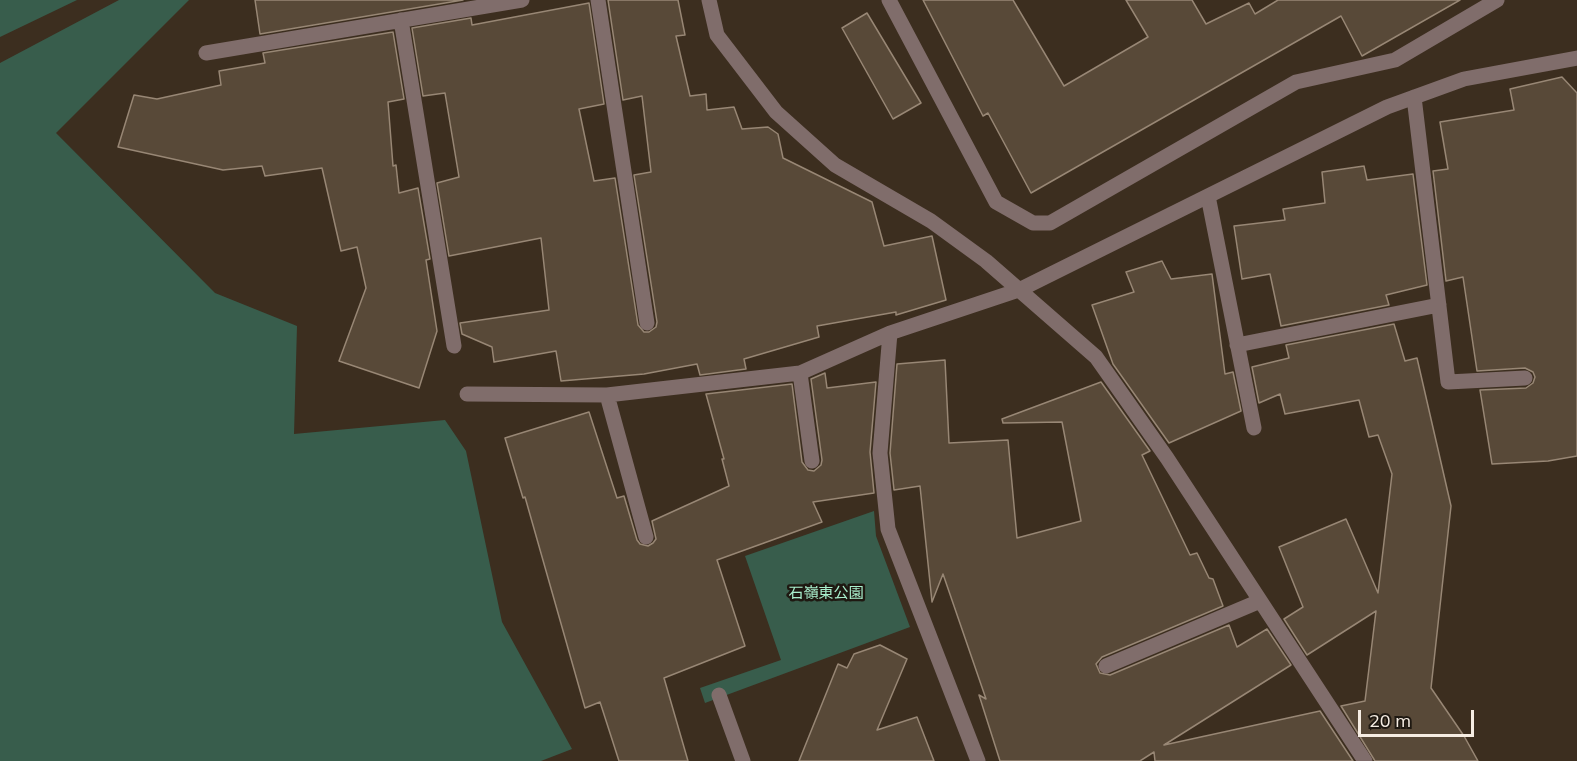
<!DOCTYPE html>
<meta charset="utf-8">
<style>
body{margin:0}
#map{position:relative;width:1577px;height:761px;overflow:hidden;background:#3c2e1f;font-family:Mulish,sans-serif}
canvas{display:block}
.scale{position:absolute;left:1358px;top:710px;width:116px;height:27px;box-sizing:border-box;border:3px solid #f6ede3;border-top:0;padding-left:8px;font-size:18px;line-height:21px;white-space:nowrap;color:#f6ede3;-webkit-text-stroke:4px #1e1811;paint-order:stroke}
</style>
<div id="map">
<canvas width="1577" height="761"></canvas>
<div class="scale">20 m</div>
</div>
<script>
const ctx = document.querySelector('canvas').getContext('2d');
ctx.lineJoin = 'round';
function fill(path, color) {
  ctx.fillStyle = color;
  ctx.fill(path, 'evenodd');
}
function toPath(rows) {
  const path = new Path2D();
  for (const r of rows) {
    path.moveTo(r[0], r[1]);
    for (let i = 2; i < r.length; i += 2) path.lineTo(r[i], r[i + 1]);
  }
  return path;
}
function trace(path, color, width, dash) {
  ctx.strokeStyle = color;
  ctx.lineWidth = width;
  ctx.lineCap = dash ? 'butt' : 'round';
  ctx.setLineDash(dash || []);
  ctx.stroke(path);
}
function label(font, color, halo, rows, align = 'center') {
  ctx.font = font + ' Mulish,"Noto Sans JP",sans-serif';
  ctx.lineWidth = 5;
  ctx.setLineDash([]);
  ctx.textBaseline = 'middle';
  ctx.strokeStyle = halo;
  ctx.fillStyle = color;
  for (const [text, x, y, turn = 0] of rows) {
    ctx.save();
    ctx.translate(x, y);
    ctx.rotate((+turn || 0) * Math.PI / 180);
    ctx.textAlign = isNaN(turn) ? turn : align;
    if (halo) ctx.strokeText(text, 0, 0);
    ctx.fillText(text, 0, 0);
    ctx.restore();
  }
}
fill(toPath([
 [0,0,77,0,0,37],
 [119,0,189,0,56,133,215,293,297,326,294,434,445,420,466,451,502,622,572,749,541,761,0,761,0,63],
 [874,511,876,536,910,627,705,703,700,688,781,660,745,556]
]), '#385d4c');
const building = toPath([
 [255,0,463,0,260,34,255,0],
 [608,0,678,0,685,35,676,36,690,96,706,94,707,110,734,107,742,129,768,127,778,134,783,158,872,202,884,246,932,236,946,300,896,315,896,312,817,326,819,337,744,359,746,369,700,375,697,364,644,374,561,381,556,351,494,362,492,347,462,334,460,323,549,310,541,238,449,256,437,183,459,177,445,93,423,96,412,28,471,18,472,25,589,3,604,104,579,109,594,181,615,178,638,325,644,332,649,332,656,327,657,322,634,175,651,172,642,96,623,100,608,0],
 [923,0,1013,0,1064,86,1148,37,1126,0,1192,0,1206,24,1249,3,1255,14,1278,0,1460,0,1362,56,1341,16,1031,193,988,113,983,116,923,0],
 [867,13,921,103,893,119,842,28,867,13],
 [393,32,404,99,388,102,393,166,396,165,399,193,418,188,430,259,426,260,437,331,419,388,339,361,366,288,357,247,341,251,322,168,265,176,262,166,223,170,118,147,134,95,157,99,221,85,219,71,265,63,263,53,393,32],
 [1562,77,1577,93,1577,456,1548,461,1492,464,1480,390,1526,388,1533,383,1535,377,1533,372,1525,368,1477,371,1463,277,1446,281,1433,171,1448,169,1440,122,1514,110,1510,89,1562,77],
 [1364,166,1367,180,1413,174,1427,285,1386,295,1389,305,1281,326,1270,274,1242,279,1234,226,1285,220,1283,209,1325,203,1322,172,1364,166],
 [1162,261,1171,279,1212,274,1225,374,1233,372,1241,411,1169,443,1113,364,1092,305,1134,292,1126,272,1162,261],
 [1394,324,1405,361,1417,358,1451,506,1431,688,1464,736,1478,761,1375,761,1341,706,1365,701,1376,611,1307,655,1284,619,1303,607,1279,547,1346,519,1378,593,1392,474,1378,435,1369,437,1359,400,1285,414,1280,394,1259,403,1252,367,1289,358,1286,345,1394,324],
 [945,360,949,443,1008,440,1017,538,1081,521,1062,422,1003,423,1002,419,1101,382,1150,451,1142,455,1190,555,1197,553,1209,578,1213,579,1223,606,1102,657,1096,664,1100,673,1110,675,1229,625,1237,647,1267,629,1291,665,1164,745,1320,711,1353,761,1155,761,1154,752,1140,761,1000,761,979,695,986,699,943,574,932,602,920,486,894,490,890,453,897,364,945,360],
 [825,373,827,388,876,382,870,452,874,493,813,502,822,522,717,560,745,646,664,678,688,761,619,761,600,702,585,708,525,497,523,498,505,438,589,412,617,498,624,496,637,540,640,544,648,546,653,543,656,539,652,521,729,486,722,459,724,459,706,394,792,384,802,462,808,470,814,471,821,465,822,460,811,379,825,373],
 [880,645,907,659,877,730,917,717,934,761,799,761,838,664,847,668,854,654,880,645]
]);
fill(building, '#584938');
trace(building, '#988775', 1.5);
trace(toPath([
 [889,0,996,202,1033,223,1050,223,1296,82,1395,60,1497,0]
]), '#806d6b', 15);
trace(toPath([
 [598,0,647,323],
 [709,0,717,35,776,112,835,165,931,221,986,261,1096,357,1167,458,1365,761],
 [401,20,454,346],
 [206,53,522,0],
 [1414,97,1448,382,1525,378],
 [1208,196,1254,428],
 [890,333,880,453,888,529,978,761],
 [1237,345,1439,305],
 [800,373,812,461],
 [467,394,607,395,800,373,890,333,1019,290,1387,107,1464,79,1577,58],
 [607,395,646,537],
 [1106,666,1260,601],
 [719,695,743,761]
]), '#806d6b', 15);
label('15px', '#a9efcd', '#1e1811', [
 ["石嶺東公園",826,593]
]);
</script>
